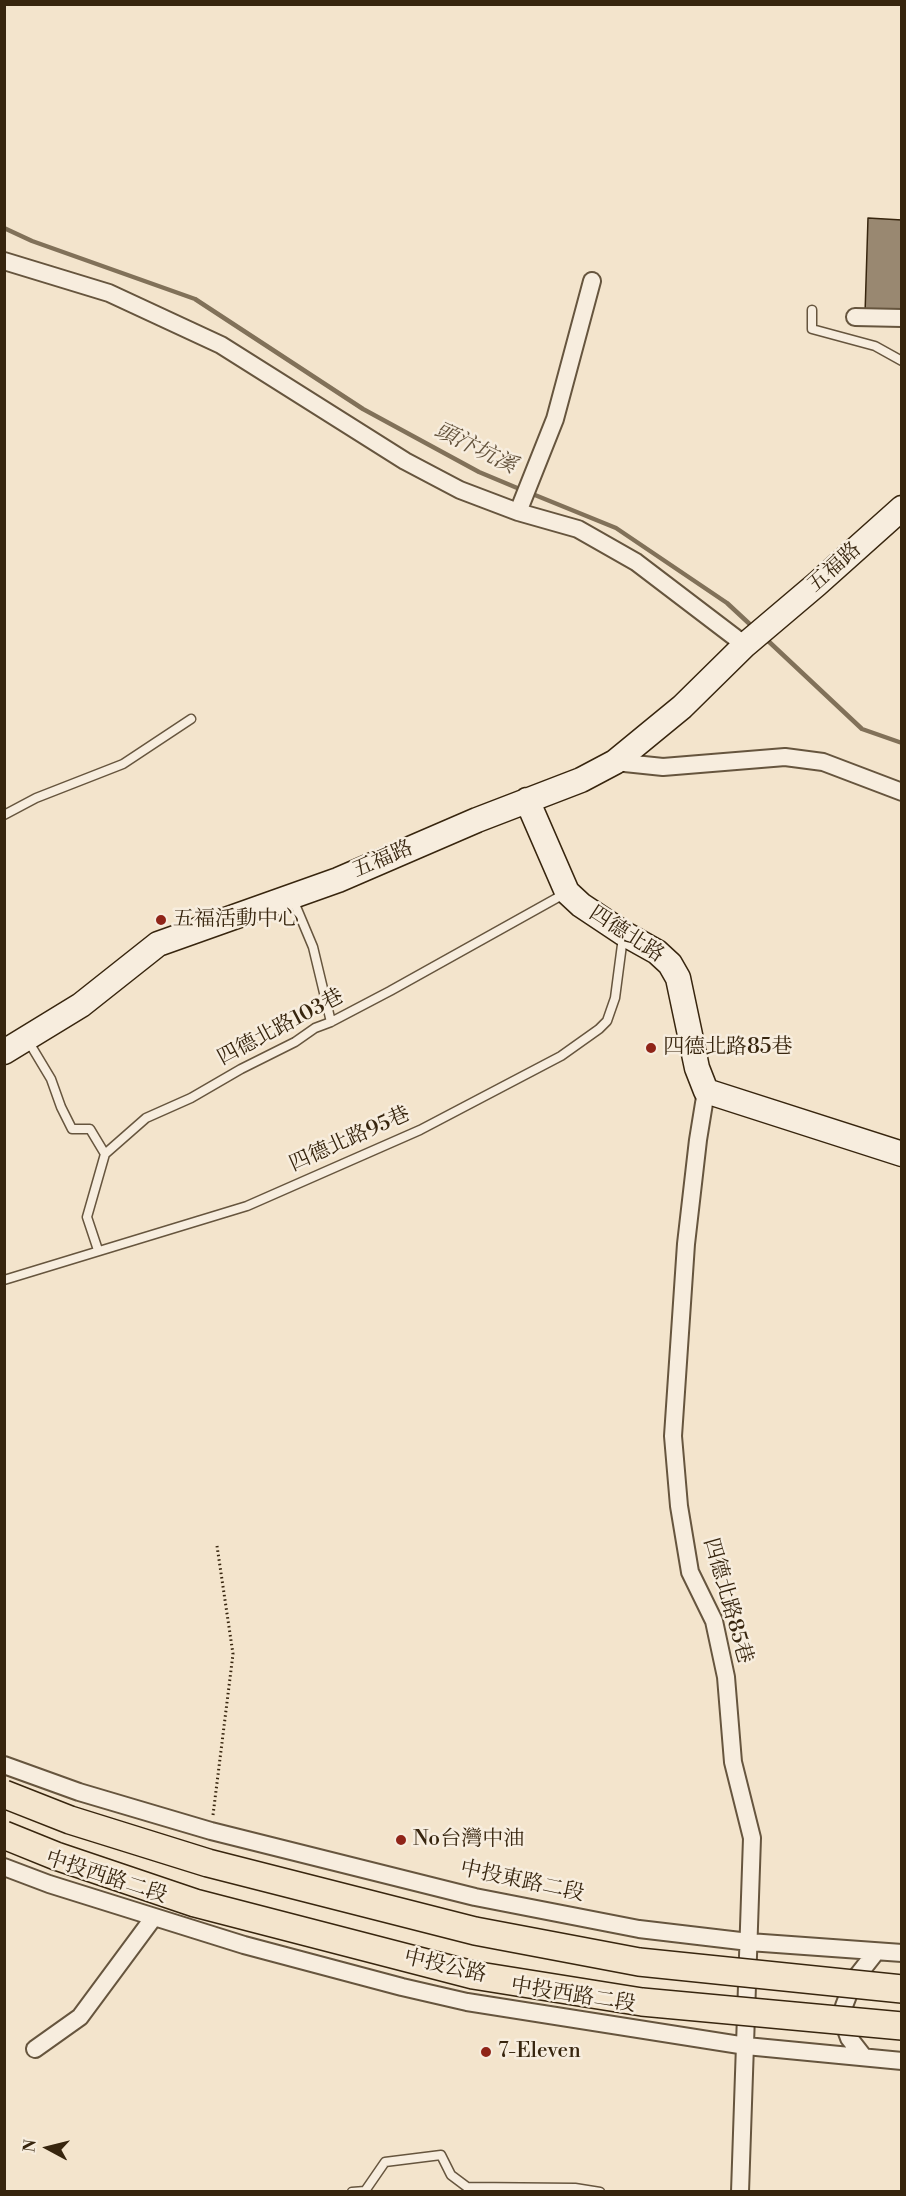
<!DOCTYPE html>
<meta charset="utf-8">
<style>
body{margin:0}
#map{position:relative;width:906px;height:2196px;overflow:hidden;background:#f3e4cc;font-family:"Libre Bodoni",serif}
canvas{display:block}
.frame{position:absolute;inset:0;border:6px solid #37250e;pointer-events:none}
.north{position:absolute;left:18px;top:2118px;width:60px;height:60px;-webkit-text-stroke:4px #f7edde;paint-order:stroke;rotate:277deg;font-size:16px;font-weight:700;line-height:24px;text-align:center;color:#37250e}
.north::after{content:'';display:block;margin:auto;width:21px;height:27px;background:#37250e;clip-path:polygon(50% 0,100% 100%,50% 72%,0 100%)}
</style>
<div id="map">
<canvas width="906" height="2196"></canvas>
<div class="frame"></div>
<div class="north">N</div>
</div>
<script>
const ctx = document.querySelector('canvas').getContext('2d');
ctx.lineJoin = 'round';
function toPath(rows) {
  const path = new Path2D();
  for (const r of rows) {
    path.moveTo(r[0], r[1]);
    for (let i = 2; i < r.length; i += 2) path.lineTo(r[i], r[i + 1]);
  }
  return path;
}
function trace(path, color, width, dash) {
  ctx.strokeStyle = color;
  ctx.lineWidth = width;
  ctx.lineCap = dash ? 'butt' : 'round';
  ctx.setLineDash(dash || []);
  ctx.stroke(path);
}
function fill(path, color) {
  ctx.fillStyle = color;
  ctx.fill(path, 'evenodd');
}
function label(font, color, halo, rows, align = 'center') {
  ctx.font = font + ' "Libre Bodoni","Noto Serif TC",serif';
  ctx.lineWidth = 5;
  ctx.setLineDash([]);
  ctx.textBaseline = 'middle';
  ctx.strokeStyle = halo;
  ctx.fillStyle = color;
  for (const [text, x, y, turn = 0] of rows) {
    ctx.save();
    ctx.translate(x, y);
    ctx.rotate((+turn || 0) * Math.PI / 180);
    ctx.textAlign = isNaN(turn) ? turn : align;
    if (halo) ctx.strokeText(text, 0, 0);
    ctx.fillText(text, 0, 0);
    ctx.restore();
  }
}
trace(toPath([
 [4,228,32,241,195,299,363,409,479,472,522,490],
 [530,493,616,528,727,603,755,629],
 [765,638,862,729,902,743]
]), '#817159', 4.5);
const building = toPath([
 [868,218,902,220,902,315,865,314,868,218]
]);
fill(building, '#998871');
trace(building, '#37250e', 1.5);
const lane = toPath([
 [812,310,812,329,875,346,902,361],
 [4,815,36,798,123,764,191,719],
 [292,897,313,947,331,1022],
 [27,1039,51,1079,61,1107,72,1129,90,1129,105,1154],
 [98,1250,87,1217,105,1154,146,1118,191,1098,241,1069,295,1042,315,1028,331,1022,390,991,564,894],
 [4,1280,247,1206,420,1130,561,1056,599,1029,607,1021,615,998,623,937],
 [352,2192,365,2191,385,2162,441,2155,451,2175,467,2187,575,2188,600,2192]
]);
const street = toPath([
 [4,261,109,293,221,345,405,461,460,490,518,512,578,529,636,562,745,645],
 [855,317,902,318],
 [518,512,555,419,592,281],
 [615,762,663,767,785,757,823,762,902,792],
 [706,1091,698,1140,686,1244,673,1436,679,1506,690,1572,714,1621,726,1677,733,1762,752,1838,740,2192],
 [4,1765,79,1792,211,1831,475,1897,639,1929,749,1942,902,1953],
 [4,1867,49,1884,244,1945,402,1987,467,2002,746,2046,902,2061],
 [35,2049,80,2017,154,1917],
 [863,2056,849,2038,845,2027,844,2006,854,1980,876,1952]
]);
const secondary = toPath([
 [527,800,567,892,581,905,623,933,657,952,670,964,678,978,697,1068,706,1091,902,1154],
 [4,1052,81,1005,158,944,338,880,477,820,581,780,615,762,682,707,745,645,817,584,902,508]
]);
trace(lane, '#66553e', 11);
trace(street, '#66553e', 20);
trace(secondary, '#37250e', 27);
trace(toPath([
 [213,1815,233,1654,217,1546]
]), '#37250e', 3, [1.5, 3]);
trace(lane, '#f7edde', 8);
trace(street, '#f7edde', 16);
trace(secondary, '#f7edde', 24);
const primaryBridge = toPath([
 [4,1794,70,1820,208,1863,475,1931,639,1962,902,1989],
 [4,1835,56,1856,195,1903,473,1975,642,2002,902,2026]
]);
trace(primaryBridge, '#37250e', 30, []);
trace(primaryBridge, '#f3e4cc', 27);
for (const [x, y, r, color] of [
 [161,920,6,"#8f2418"],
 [651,1048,6,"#8f2418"],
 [401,1840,6,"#8f2418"],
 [486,2052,6,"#8f2418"]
]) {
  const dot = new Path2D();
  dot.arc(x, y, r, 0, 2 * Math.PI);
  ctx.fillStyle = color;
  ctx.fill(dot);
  trace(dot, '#f7edde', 2);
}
label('21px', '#37250e', '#f7edde', [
 ["五福路",835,568,-42],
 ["五福路",383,860,-23],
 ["四德北路",626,935,33],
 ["四德北路103巷",281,1028,-28],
 ["四德北路95巷",350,1140,-24],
 ["四德北路85巷",727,1601,74],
 ["中投西路二段",106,1878,18],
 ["中投東路二段",522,1882,12],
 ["中投公路",445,1967,13],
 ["中投西路二段",573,1996,9]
]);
label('21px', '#37250e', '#f7edde', [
 ["五福活動中心",173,920],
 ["四德北路85巷",663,1048],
 ["No台灣中油",413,1840],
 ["7-Eleven",498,2052]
], 'left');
label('italic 22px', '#62513a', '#f7edde', [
 ["頭汴坑溪",475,449,26]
]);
</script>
